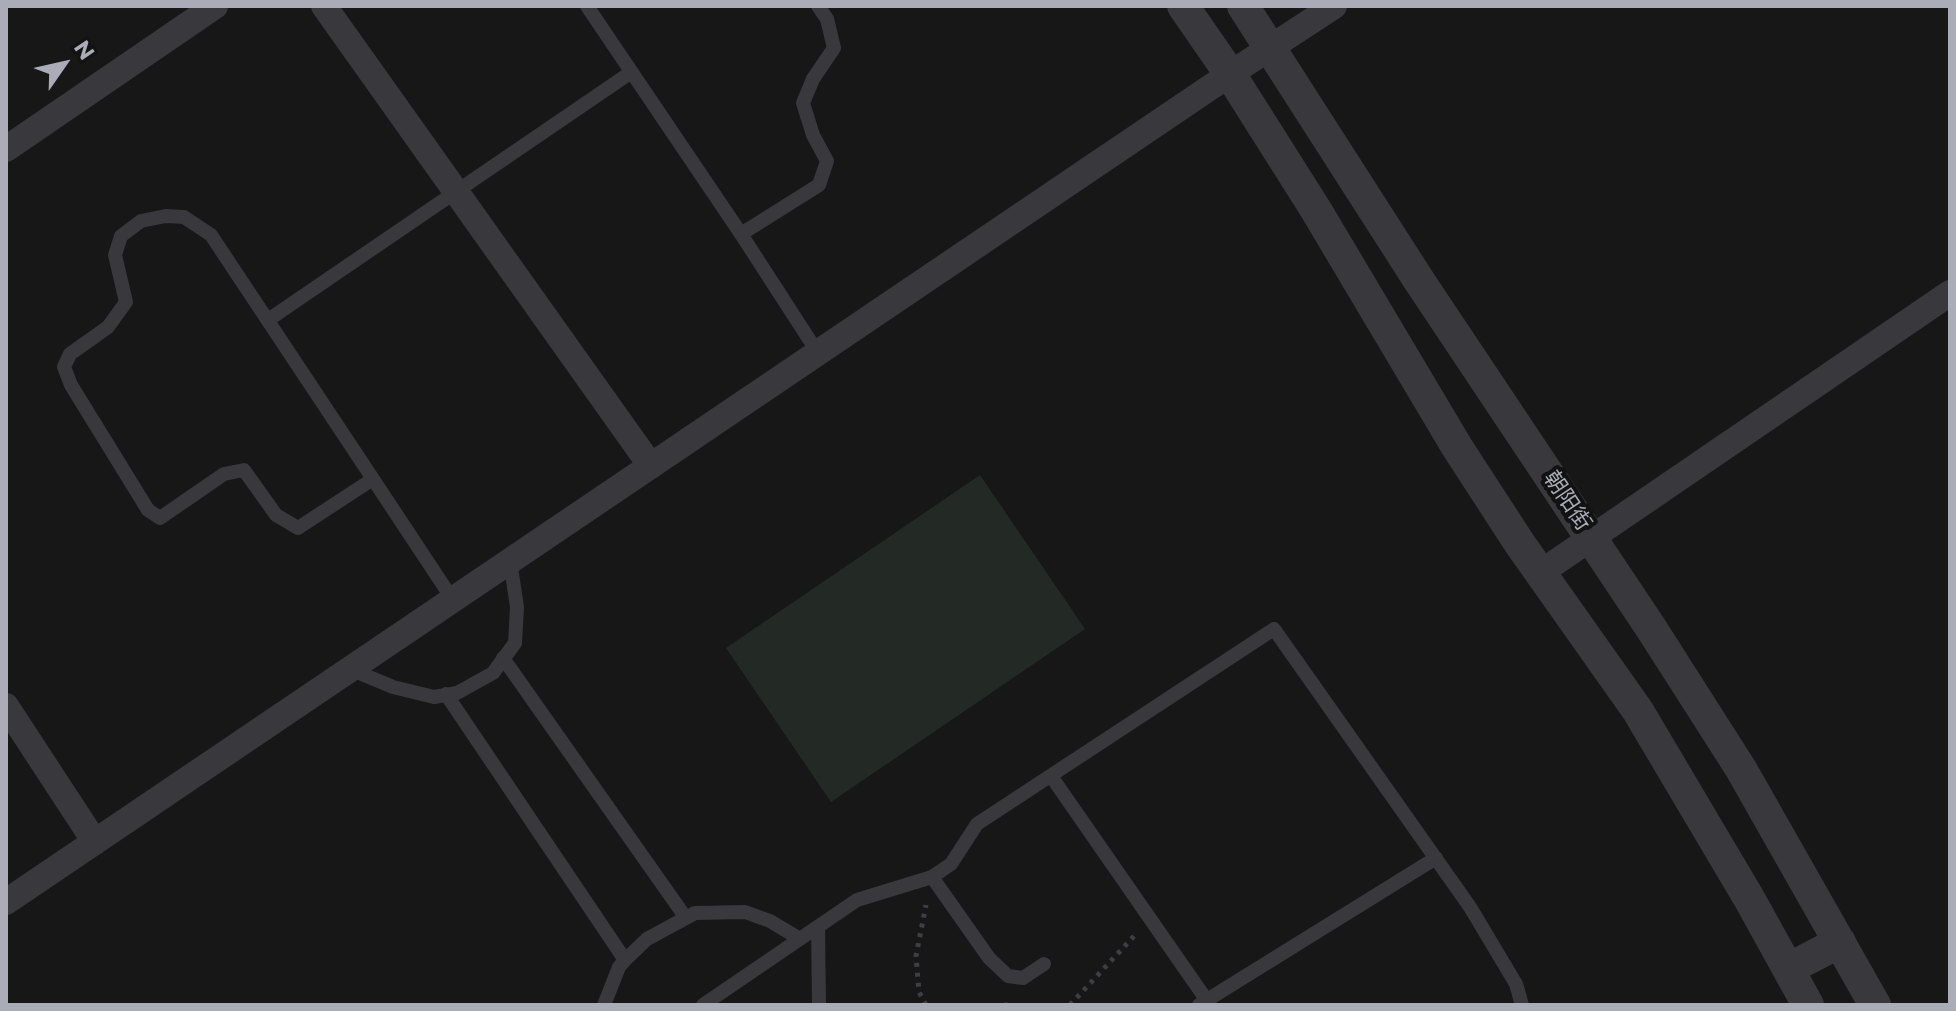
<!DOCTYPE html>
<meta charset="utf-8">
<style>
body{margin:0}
#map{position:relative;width:1956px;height:1011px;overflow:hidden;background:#171718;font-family:Montserrat,sans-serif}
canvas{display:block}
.frame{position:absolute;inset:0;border:8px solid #aaacb7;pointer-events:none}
.north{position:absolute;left:24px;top:24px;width:80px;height:80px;-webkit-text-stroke:6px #121213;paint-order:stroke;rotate:56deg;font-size:22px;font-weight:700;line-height:32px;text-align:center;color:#aaacb7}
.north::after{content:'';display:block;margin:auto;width:28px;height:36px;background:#aaacb7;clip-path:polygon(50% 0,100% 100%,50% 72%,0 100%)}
</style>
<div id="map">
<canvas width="1956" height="1011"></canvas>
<div class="frame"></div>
<div class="north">N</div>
</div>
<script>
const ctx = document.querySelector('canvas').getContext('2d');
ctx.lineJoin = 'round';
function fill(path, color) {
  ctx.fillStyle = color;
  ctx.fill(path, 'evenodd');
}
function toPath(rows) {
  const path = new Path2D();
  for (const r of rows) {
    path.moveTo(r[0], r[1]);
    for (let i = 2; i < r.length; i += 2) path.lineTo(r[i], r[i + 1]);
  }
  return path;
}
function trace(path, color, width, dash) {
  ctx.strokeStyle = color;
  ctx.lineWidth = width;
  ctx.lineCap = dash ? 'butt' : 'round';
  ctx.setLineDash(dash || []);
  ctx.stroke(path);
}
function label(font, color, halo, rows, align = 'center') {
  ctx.font = font + ' Montserrat,"Noto Sans SC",sans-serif';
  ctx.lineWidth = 8;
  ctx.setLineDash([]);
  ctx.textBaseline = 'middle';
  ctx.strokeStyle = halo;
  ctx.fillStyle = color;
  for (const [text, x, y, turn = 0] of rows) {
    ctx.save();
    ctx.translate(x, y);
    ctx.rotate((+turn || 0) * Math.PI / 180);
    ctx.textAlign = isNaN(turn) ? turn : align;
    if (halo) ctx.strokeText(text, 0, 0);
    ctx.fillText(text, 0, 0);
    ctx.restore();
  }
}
fill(toPath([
 [980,475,1085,629,831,802,726,648]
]), '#232a25');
trace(toPath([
 [926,1005,919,992,916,956,926,905],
 [1004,1005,1013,1005],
 [1070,1005,1135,935]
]), '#3e3f44', 5, [4, 6]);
trace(toPath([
 [587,6,741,234,819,185,827,161,813,135,803,103,813,79,834,48,827,19,818,6],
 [741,234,818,353],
 [268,320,630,73],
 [373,479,298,528,276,515,244,470,224,474,160,518,148,510,71,385,64,367,70,354,108,327,126,302,115,255,121,236,141,221,166,216,184,217,211,235,373,479,453,600],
 [503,658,686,918],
 [350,669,393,687,434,697,457,693,493,673,515,643,517,607,510,561],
 [446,694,625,960],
 [1051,776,1210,1005],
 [932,877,989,958,1008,976,1023,978,1044,964],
 [818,927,819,1005],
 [604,1005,619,967,625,960,647,939,695,913,745,912,770,921,800,939],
 [703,1005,857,900,932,877,951,864,977,824,1274,629,1470,907,1516,984,1522,1005],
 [1199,1005,1436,858]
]), '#38383d', 14);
trace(toPath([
 [324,6,651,466],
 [6,149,215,6],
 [1540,573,1950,293],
 [6,706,95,842],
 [6,902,1230,74,1334,6]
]), '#38383d', 26);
trace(toPath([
 [1183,6,1230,74,1316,210,1457,447,1520,544,1638,711,1750,900,1808,1005],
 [1243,6,1420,282,1651,628,1741,769,1875,1005],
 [1788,969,1840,942]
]), '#38383d', 32);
label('22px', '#aaacb7', '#121213', [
 ["朝阳街",1567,501,56]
]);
</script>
